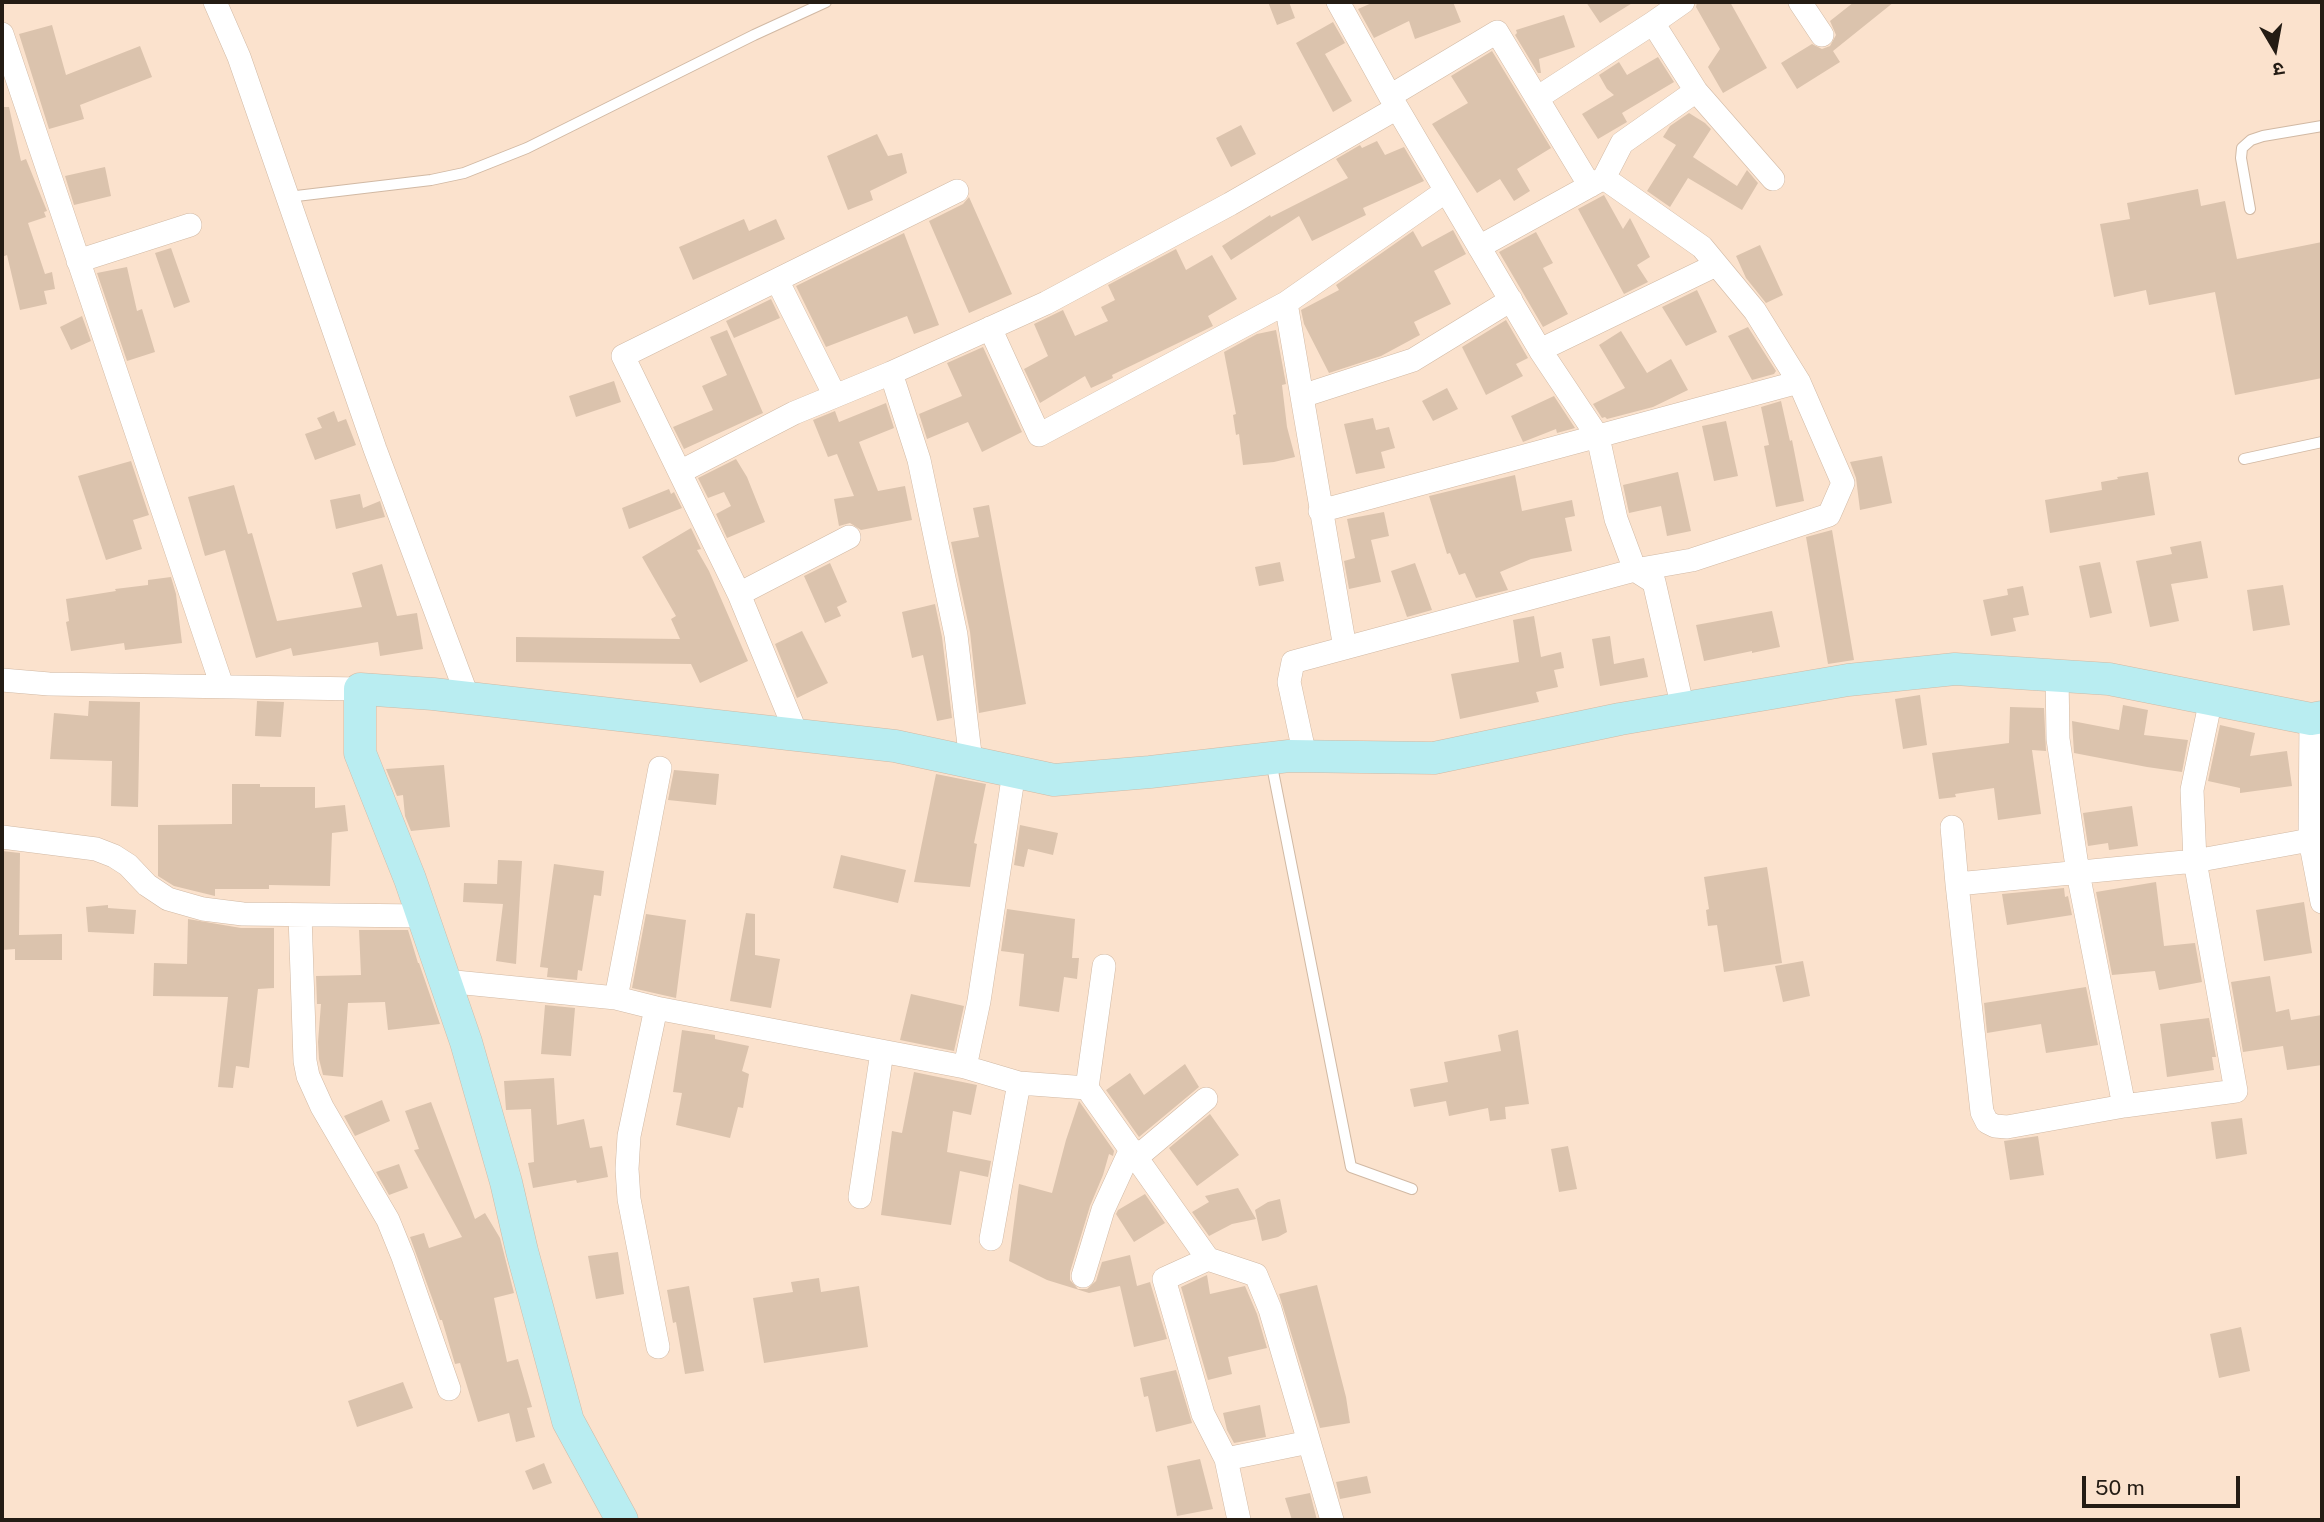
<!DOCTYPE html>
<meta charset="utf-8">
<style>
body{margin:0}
#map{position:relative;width:2324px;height:1522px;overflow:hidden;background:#fbe2cd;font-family:"Public Sans","Noto Sans Devanagari",sans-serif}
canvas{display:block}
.frame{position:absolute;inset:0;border:4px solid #241c14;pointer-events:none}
.north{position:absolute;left:2240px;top:14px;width:70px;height:70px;-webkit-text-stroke:5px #fbe2cd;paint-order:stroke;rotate:170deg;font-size:19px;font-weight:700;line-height:28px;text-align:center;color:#241c14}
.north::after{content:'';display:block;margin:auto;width:24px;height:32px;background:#241c14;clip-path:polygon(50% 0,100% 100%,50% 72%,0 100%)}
.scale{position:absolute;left:2082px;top:1476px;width:158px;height:32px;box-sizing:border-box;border:4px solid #241c14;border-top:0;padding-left:9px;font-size:21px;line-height:24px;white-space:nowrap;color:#241c14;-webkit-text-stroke:5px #fbe2cd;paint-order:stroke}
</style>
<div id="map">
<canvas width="2324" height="1522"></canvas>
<div class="frame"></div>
<div class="north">उ</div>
<div class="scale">50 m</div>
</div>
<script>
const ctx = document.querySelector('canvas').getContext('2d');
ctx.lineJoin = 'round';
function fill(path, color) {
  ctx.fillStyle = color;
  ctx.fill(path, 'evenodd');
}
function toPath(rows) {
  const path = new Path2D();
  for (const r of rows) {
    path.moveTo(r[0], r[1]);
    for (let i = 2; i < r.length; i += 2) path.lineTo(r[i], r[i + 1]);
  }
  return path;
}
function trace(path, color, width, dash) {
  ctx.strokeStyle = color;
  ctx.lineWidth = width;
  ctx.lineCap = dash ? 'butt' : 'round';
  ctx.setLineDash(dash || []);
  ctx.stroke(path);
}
fill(toPath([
 [1268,2,1289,2,1295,18,1277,25],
 [1374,2,1453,2,1461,22,1415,39,1409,21,1374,38,1358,9],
 [1586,2,1634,2,1600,23],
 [1697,2,1730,2,1767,68,1723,93,1708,67,1720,49,1696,7],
 [1854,2,1894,2,1833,51,1840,62,1797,89,1781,63,1812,44,1822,49,1830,46,1836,35,1830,21],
 [1564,15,1575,47,1539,59,1541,73,1538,73,1515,35,1517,33,1516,30],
 [1333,22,1345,43,1325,54,1352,101,1333,112,1296,43],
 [52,25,66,75,140,46,152,77,80,105,84,119,49,129,19,34],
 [1492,51,1551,148,1517,169,1530,191,1514,201,1500,179,1477,193,1432,124,1468,103,1451,76],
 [1658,57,1674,82,1622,113,1627,122,1598,139,1582,114,1614,95,1607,89,1599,75,1619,62,1627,75],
 [2,107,9,107,21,161,26,159,47,211,44,212,46,217,28,223,45,274,52,272,55,289,44,291,47,304,20,310,7,255,2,257],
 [1689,113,1705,123,1711,129,1693,157,1737,186,1747,170,1758,183,1742,210,1688,178,1670,207,1647,191,1676,145,1663,137,1670,126],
 [1241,125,1256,154,1231,167,1216,138],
 [877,134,888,156,902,153,907,173,870,191,873,200,848,210,827,156],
 [1377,141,1385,155,1404,147,1424,181,1363,208,1366,215,1312,241,1299,216,1231,260,1222,246,1270,215,1271,217,1348,178,1336,159,1360,145,1362,148],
 [105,167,111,196,74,205,65,176],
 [2198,189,2201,206,2225,201,2237,259,2322,242,2322,378,2235,395,2215,292,2149,305,2146,290,2114,297,2100,224,2130,219,2127,203],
 [1604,195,1623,229,1630,218,1650,257,1637,265,1648,282,1624,294,1578,209],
 [969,197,1012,294,969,313,929,221,963,204],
 [744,219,749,231,776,219,785,239,693,280,679,247],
 [1453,230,1466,254,1434,271,1451,304,1414,322,1420,335,1381,356,1329,373,1304,324,1301,310,1339,290,1336,285,1413,231,1422,247],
 [1536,232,1553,263,1543,268,1568,314,1543,327,1499,252],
 [904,233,939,325,914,334,907,316,826,347,796,286],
 [1760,245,1783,295,1766,303,1746,278,1736,256],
 [171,248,190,302,174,308,155,253],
 [1176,249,1186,270,1212,255,1237,299,1208,316,1213,326,1203,331,1112,375,1113,378,1091,388,1085,376,1040,403,1024,369,1048,356,1034,324,1063,310,1075,336,1108,321,1101,307,1115,300,1108,285],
 [127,267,137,311,142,309,155,352,127,361,97,273],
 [1697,290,1717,332,1686,346,1662,307],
 [771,299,780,318,734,338,726,321],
 [82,316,91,341,71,350,60,327],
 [1506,320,1528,358,1516,364,1523,376,1486,395,1462,347],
 [1748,327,1776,371,1774,374,1752,380,1728,336],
 [727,330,763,413,684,449,673,427,713,410,702,386,727,375,710,337],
 [1276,330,1286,384,1282,385,1287,427,1295,457,1274,462,1243,465,1239,434,1236,435,1233,415,1236,414,1224,352,1257,334],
 [1621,331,1647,373,1671,359,1688,390,1653,407,1607,419,1605,417,1602,418,1593,404,1625,388,1599,345],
 [983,347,1022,432,982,452,968,422,927,439,919,414,962,396,947,363],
 [614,381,621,402,576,417,569,396],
 [1447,388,1458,409,1433,421,1422,401],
 [1554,396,1575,428,1557,433,1556,429,1523,442,1511,416],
 [1781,401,1790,441,1792,440,1804,501,1776,507,1764,446,1769,445,1761,407],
 [886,403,894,428,859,442,878,491,905,486,912,520,861,530,850,523,839,526,834,499,854,496,837,454,828,457,813,420,835,411,839,422],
 [334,411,338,422,346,419,356,445,315,460,305,434,322,428,317,418],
 [1373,418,1376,430,1389,427,1395,448,1381,452,1385,468,1356,474,1344,424],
 [1726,421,1738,476,1714,481,1702,426],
 [1882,456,1892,503,1860,510,1856,478,1850,462],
 [736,459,747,477,765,522,727,538,716,514,731,506,724,492,708,498,698,478],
 [131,461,149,515,133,520,142,549,106,560,78,476],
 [1678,472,1691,531,1667,536,1661,506,1629,513,1623,485],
 [2148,472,2155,515,2050,533,2045,500,2102,490,2101,482,2118,479,2117,477],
 [1515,475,1522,511,1572,500,1575,516,1565,518,1572,551,1531,559,1500,572,1508,590,1476,598,1465,573,1459,575,1450,553,1447,554,1429,496],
 [234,485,248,534,252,533,277,621,362,607,352,573,382,564,397,616,417,613,423,649,380,656,378,642,293,656,291,648,256,658,225,550,205,556,188,497],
 [669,489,671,494,674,492,682,508,629,529,622,508],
 [360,494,363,508,380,501,385,517,336,529,330,500],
 [989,505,1026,704,979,713,970,632,951,542,979,537,973,508],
 [1384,512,1389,536,1371,540,1381,582,1349,589,1344,561,1355,558,1347,519],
 [691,528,701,549,697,550,709,571,748,661,700,683,691,664,516,662,516,637,680,639,671,619,676,616,642,557],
 [1832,530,1854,660,1828,664,1806,537],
 [2201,541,2208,578,2171,584,2179,621,2150,627,2136,561,2172,554,2170,547],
 [1280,562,1284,581,1259,586,1255,567],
 [2100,562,2112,613,2090,618,2079,566],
 [830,563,847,602,837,607,841,616,825,623,804,576],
 [1415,563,1432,610,1407,617,1391,571],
 [171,577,176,594,182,643,125,650,124,643,71,651,66,622,69,621,66,599,116,591,115,589,148,585,148,580],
 [2283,585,2290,625,2253,631,2247,590],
 [2023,586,2029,615,2013,618,2016,631,1991,636,1983,600,2008,595,2007,589],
 [935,604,942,637,952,718,937,721,923,655,912,658,902,612],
 [1772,611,1780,647,1752,653,1752,651,1704,661,1696,625],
 [1534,616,1541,657,1561,652,1564,668,1554,670,1558,687,1536,692,1539,702,1460,719,1451,674,1519,662,1513,620],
 [802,631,828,683,797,698,775,644],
 [1610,636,1614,664,1644,658,1648,677,1600,686,1592,639],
 [1920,695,1927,745,1903,749,1895,699],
 [89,701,140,702,138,807,111,806,112,761,50,759,54,713,88,716],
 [257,701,284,702,281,737,255,736],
 [2123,705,2148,710,2144,735,2188,740,2182,772,2147,767,2074,753,2072,721,2119,730],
 [2010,707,2044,708,2046,751,2032,750,2041,814,1998,820,1994,788,1955,794,1956,797,1939,799,1932,753,2009,743],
 [2220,725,2255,733,2250,756,2287,751,2292,786,2240,793,2240,788,2208,781],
 [444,765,450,827,411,831,405,816,403,795,397,796,386,769],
 [674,770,719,774,716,805,668,800],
 [936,774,986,784,974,843,977,844,970,887,914,882],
 [232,784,260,784,260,787,315,787,315,808,345,805,348,831,332,833,330,886,269,885,269,889,215,889,215,896,174,886,158,876,158,825,232,824],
 [2132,806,2138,846,2109,850,2108,843,2088,846,2083,813],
 [1020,825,1058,833,1053,855,1028,849,1024,867,1014,865],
 [2,851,20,853,19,935,62,934,62,960,15,960,15,949,2,950],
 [841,855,906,870,898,903,833,888],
 [498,860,522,861,516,964,496,961,503,904,463,902,464,883,497,884],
 [554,864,604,871,601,896,594,895,582,971,578,970,577,980,547,977,548,968,540,967],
 [1767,867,1782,963,1724,972,1717,925,1708,926,1706,910,1709,909,1704,877],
 [2156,882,2164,946,2195,943,2202,982,2159,990,2155,971,2112,975,2096,892],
 [2064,888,2065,897,2068,896,2072,915,2007,925,2002,894],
 [2304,902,2312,953,2264,961,2256,910],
 [108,905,108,908,136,910,134,934,88,932,86,907],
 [1007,909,1075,919,1072,958,1079,958,1077,979,1064,977,1059,1012,1019,1006,1024,954,1001,951],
 [746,913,755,914,755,955,780,959,771,1008,730,1001],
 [646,914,686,920,676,998,632,988],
 [188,919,241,928,274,928,274,988,258,989,249,1068,236,1066,233,1088,218,1087,228,997,153,996,154,963,187,964],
 [359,930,408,930,418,963,419,963,440,1024,388,1030,385,1002,348,1003,343,1077,323,1075,319,1059,318,1042,321,1004,317,1004,316,976,361,975],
 [1803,961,1810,996,1783,1002,1775,966],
 [2270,976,2276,1012,2289,1009,2291,1020,2322,1015,2322,1065,2287,1070,2283,1046,2243,1052,2231,982],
 [2086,987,2098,1045,2046,1053,2041,1024,1987,1033,1984,1003],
 [911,994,964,1006,954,1051,900,1040],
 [545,1005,575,1008,571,1056,541,1054],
 [2209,1018,2216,1057,2212,1057,2214,1070,2167,1077,2160,1024],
 [682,1030,715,1035,715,1039,749,1046,742,1071,749,1074,743,1108,738,1107,730,1138,676,1125,682,1093,673,1092],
 [1518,1030,1529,1104,1505,1107,1506,1119,1490,1121,1488,1108,1449,1116,1446,1101,1414,1107,1410,1089,1448,1082,1444,1062,1501,1051,1498,1035],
 [1185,1064,1199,1087,1139,1137,1106,1090,1130,1073,1144,1095],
 [914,1072,977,1085,971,1115,953,1111,947,1152,991,1161,988,1177,960,1171,951,1225,881,1215,892,1131,902,1133],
 [554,1078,557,1125,584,1119,590,1148,602,1146,608,1177,577,1183,576,1180,533,1188,528,1163,534,1162,531,1109,506,1110,504,1081],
 [382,1100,390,1121,355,1136,344,1116],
 [1079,1101,1114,1151,1113,1156,1109,1154,1103,1175,1090,1206,1070,1272,1070,1280,1078,1289,1087,1289,1096,1281,1102,1262,1130,1255,1137,1286,1150,1282,1167,1339,1134,1347,1120,1286,1089,1293,1047,1280,1009,1261,1019,1184,1052,1193,1066,1140],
 [431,1102,475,1219,485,1213,500,1238,514,1293,494,1298,507,1362,518,1359,532,1407,527,1408,535,1437,516,1442,509,1413,478,1422,460,1363,455,1364,442,1320,440,1320,410,1237,424,1233,429,1248,462,1237,414,1150,419,1149,405,1111],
 [1210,1114,1239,1155,1197,1186,1169,1148],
 [2242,1118,2247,1154,2216,1159,2211,1122],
 [2038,1136,2044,1175,2010,1180,2004,1141],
 [1568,1146,1577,1189,1559,1192,1551,1149],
 [399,1164,408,1188,389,1195,376,1172],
 [1238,1188,1256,1219,1232,1224,1209,1236,1192,1212,1209,1202,1205,1196],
 [1145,1194,1165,1223,1134,1242,1116,1214,1118,1210],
 [1280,1199,1287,1232,1278,1237,1262,1241,1255,1210,1268,1202],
 [618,1252,624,1294,596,1299,588,1256],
 [1207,1275,1210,1294,1245,1286,1257,1314,1267,1348,1228,1357,1232,1374,1208,1380,1181,1287],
 [819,1278,821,1292,859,1286,868,1347,764,1363,753,1298,793,1292,791,1282],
 [1317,1285,1346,1397,1350,1423,1320,1428,1279,1294],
 [689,1286,704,1371,685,1374,676,1322,673,1323,667,1290],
 [2241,1327,2250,1371,2219,1378,2210,1334],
 [1176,1370,1192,1423,1156,1432,1148,1396,1144,1397,1140,1378],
 [403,1382,413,1408,357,1427,348,1401],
 [1260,1405,1266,1437,1234,1443,1227,1430,1223,1413],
 [1200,1459,1213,1509,1177,1516,1167,1466],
 [544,1463,552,1483,533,1490,525,1471],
 [1367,1476,1371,1493,1340,1499,1336,1482],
 [1310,1493,1317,1520,1292,1520,1285,1498]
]), '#dbc3ad');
const lane = toPath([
 [288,197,431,180,464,173,527,148,754,35,826,2],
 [2250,209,2241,158,2242,148,2251,140,2263,136,2322,126],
 [2244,459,2322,442],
 [1271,761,1351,1167,1412,1189]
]);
const street = toPath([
 [215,2,239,57,375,449,468,698],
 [1338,2,1390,96,1540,350,1598,437,1616,519,1635,570,1654,582,1683,709],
 [1683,2,1653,23,1696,91,1773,179],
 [1800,2,1822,35],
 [2,34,222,686],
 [1390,96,1497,32,1590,186],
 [1537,98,1653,23],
 [1479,247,1604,178,1622,143,1696,91],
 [78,261,190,225],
 [777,280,835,396],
 [1286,303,1345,648],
 [990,328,1039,435,1286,303,1446,191],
 [1540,350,1716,265],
 [891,373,919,460,956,635,971,762],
 [1302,396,1413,360,1511,300],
 [680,472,794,413,891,373,1046,303,1230,204,1397,108],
 [1320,511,1799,382],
 [739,594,849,537],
 [2057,675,2058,739,2078,873,2124,1106],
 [2,680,49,684,360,689],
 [2311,719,2310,840,2322,902],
 [797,735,739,594,623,356,957,191],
 [1305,756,1289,682,1293,662,1635,570,1692,560,1829,515,1843,483,1799,382,1755,311,1702,247,1604,178],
 [1952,827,1957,884,1982,1112,1987,1122,1995,1126,2007,1127,2124,1106,2236,1091,2195,861,2192,790,2211,699],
 [2,837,96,849,114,856,128,865,147,885,168,899,203,909,243,914,422,916],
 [1957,884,2195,861,2310,840],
 [300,915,305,1061,308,1076,322,1107,388,1220,403,1257,449,1389],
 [445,981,616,998,656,1008,965,1067,1019,1083,1087,1088,1208,1259,1256,1275,1270,1309,1332,1520],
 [616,998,660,768],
 [656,1008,629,1136,627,1169,629,1199,658,1347],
 [965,1067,979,1001,1014,772],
 [1087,1088,1104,966],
 [1137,1157,1206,1099],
 [860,1197,882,1052],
 [991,1239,1019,1083],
 [1208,1259,1164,1279,1203,1414,1226,1459,1239,1520],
 [1083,1276,1103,1210,1131,1149],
 [1226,1459,1309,1442]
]);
const secondary = toPath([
 [622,1520,568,1421,522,1251,506,1182,466,1042,410,879,360,753,360,689,433,694,895,746,1054,780,1150,772,1289,756,1434,758,1620,719,1848,680,1955,669,2109,679,2311,719,2322,717]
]);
trace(lane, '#d1b9a4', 12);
trace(street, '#d1b9a4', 24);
trace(secondary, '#d1b9a4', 33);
trace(lane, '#fff', 10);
trace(street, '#fff', 23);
trace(secondary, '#b9edf1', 32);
</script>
